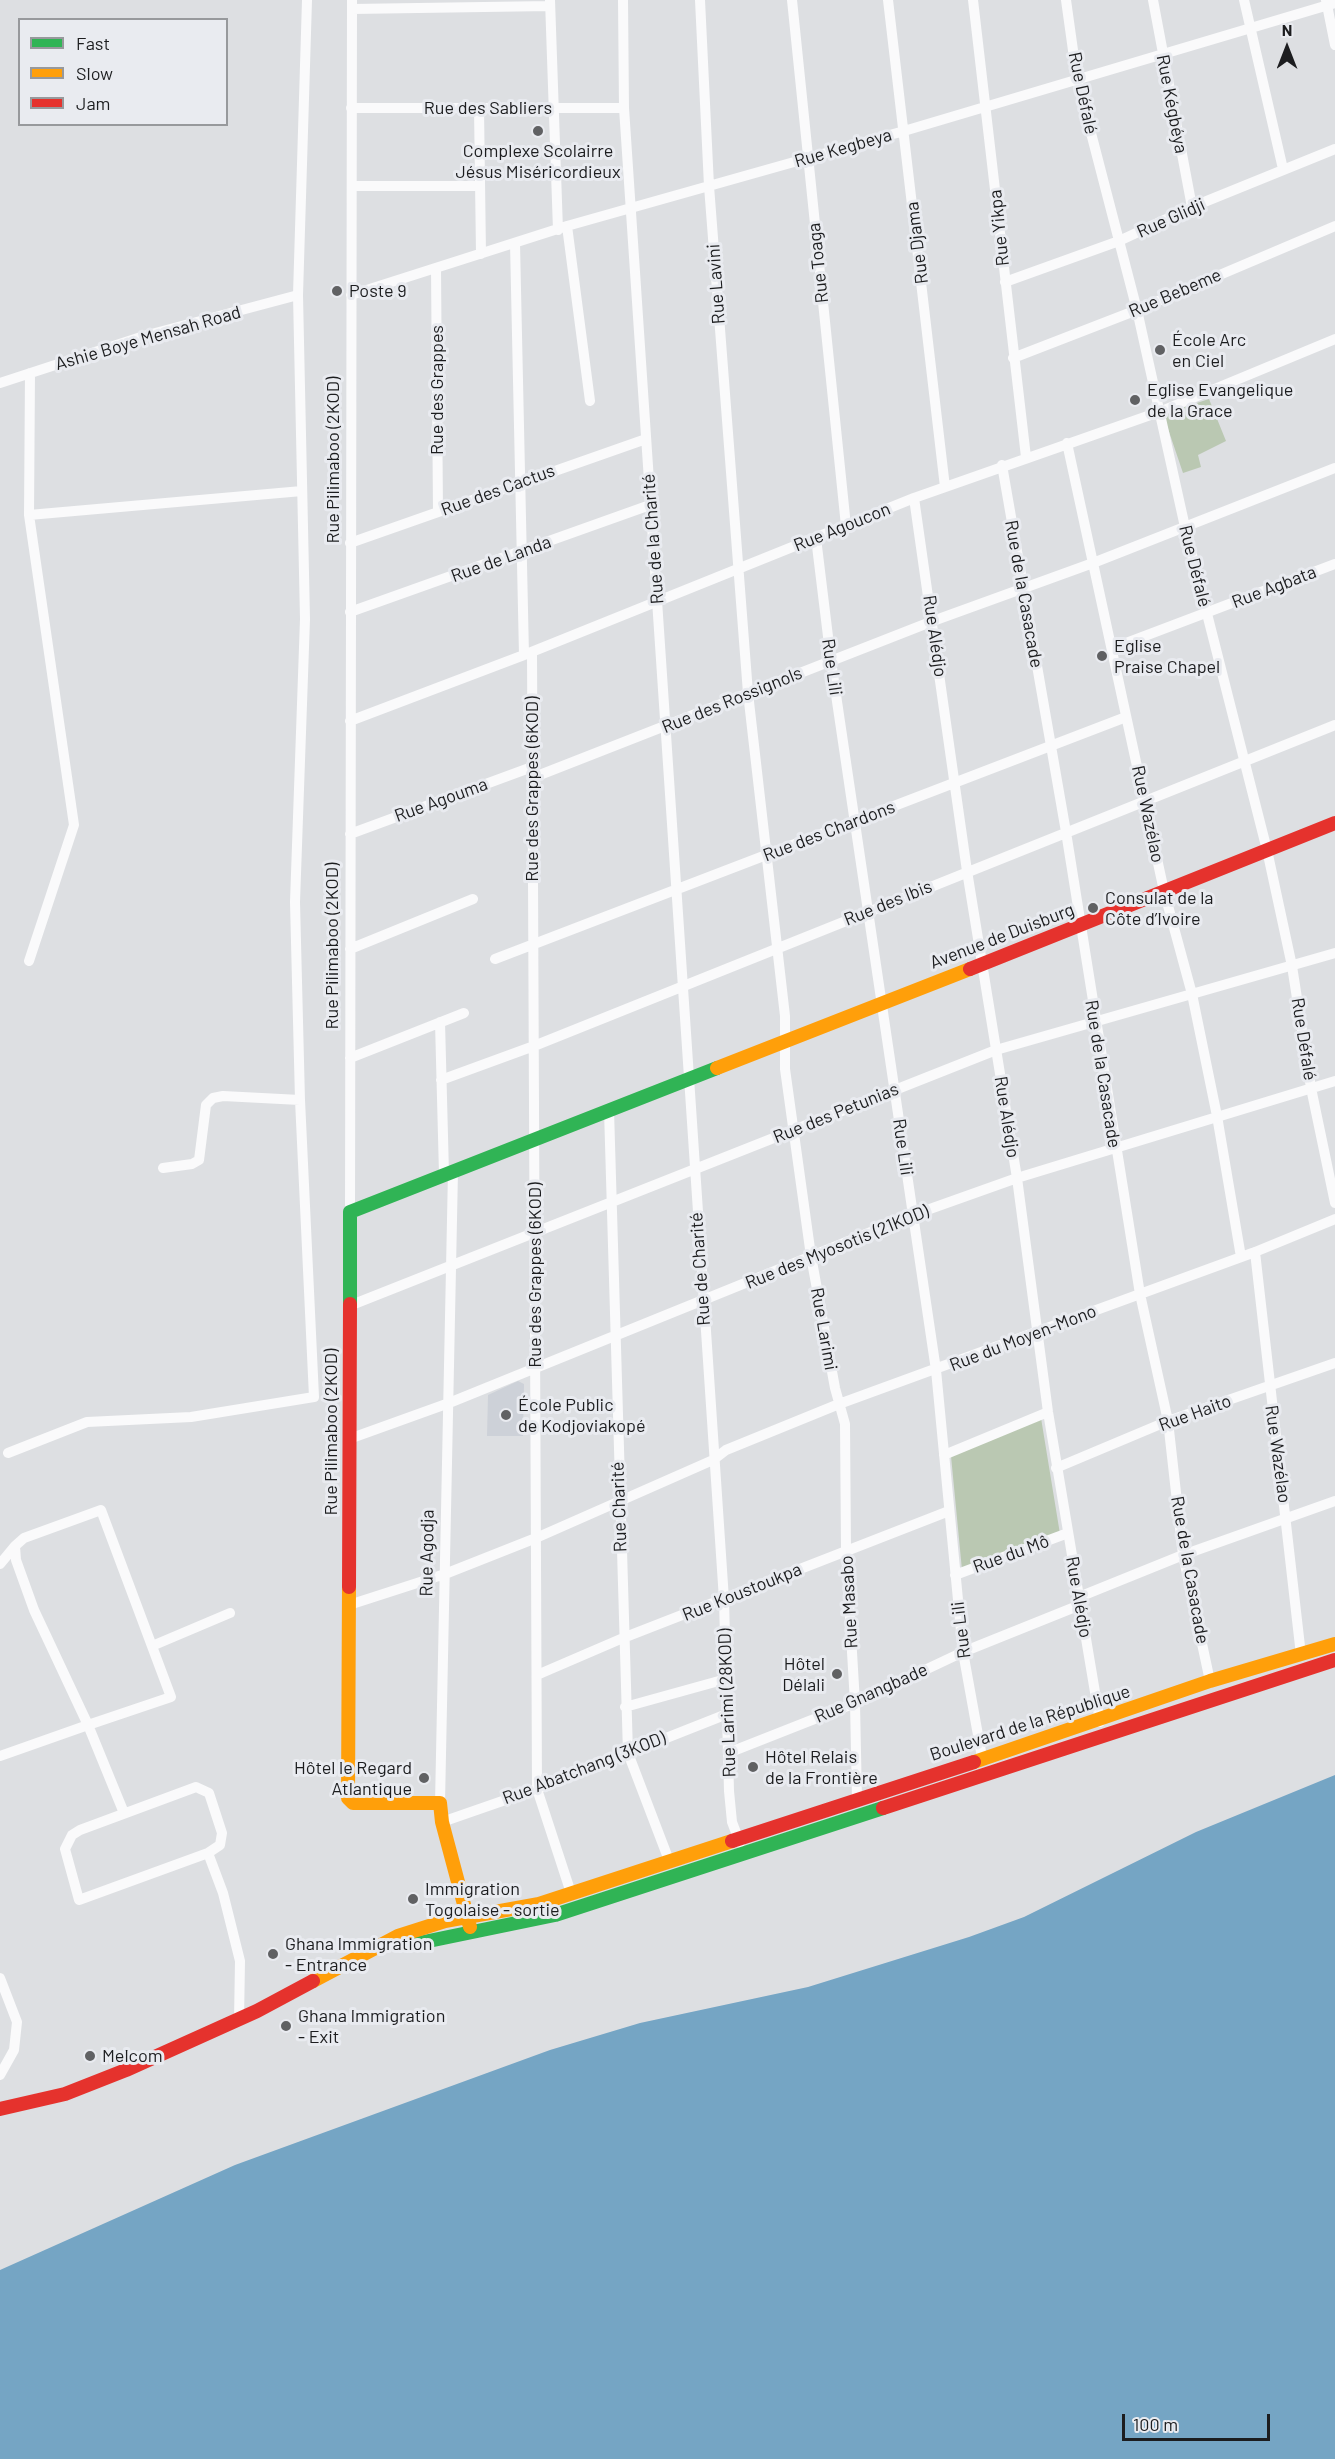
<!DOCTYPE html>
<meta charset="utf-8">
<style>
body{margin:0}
#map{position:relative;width:1335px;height:2459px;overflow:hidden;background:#dddfe2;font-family:Barlow,sans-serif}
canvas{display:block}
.legend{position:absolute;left:18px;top:18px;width:210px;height:108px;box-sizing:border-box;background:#e9ebf0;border:2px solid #97999c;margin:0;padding:8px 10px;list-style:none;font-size:18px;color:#1c1d1f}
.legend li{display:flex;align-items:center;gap:12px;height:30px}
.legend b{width:30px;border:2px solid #97999c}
.north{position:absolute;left:1257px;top:18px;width:60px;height:60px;-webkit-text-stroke:4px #e9ebf0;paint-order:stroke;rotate:0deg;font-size:16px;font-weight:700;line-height:24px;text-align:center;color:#1c1d1f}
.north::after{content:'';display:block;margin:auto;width:21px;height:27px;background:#1c1d1f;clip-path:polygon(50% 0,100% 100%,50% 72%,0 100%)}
.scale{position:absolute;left:1122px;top:2414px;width:148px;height:27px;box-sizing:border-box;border:3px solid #1c1d1f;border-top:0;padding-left:8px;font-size:18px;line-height:21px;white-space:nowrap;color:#1c1d1f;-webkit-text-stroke:4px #e9ebf0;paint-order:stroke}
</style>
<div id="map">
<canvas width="1335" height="2459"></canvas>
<ul class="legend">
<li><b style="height:8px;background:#30b455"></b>Fast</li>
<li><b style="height:8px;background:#ff9f0a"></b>Slow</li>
<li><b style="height:8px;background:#e5322d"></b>Jam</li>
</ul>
<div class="north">N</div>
<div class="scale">100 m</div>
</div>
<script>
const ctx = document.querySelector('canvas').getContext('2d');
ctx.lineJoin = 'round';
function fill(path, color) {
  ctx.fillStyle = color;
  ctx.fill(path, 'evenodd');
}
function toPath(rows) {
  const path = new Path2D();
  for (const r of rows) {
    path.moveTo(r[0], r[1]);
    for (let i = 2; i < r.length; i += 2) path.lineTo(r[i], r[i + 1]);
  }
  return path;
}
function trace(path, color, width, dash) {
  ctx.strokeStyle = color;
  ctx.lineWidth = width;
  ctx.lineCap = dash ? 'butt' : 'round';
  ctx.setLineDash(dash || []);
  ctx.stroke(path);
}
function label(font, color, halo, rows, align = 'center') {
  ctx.font = font + ' Barlow,sans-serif';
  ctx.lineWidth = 6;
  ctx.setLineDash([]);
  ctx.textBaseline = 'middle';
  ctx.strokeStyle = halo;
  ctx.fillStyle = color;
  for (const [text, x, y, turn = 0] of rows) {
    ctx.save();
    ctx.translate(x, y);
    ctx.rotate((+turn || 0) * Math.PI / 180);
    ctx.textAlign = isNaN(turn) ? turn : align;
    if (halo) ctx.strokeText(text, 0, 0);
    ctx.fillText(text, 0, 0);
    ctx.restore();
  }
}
fill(toPath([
 [518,1381,524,1384,523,1436,487,1436,488,1395]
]), '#cdd1d8');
fill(toPath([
 [1209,399,1226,441,1198,455,1201,467,1183,473,1163,414],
 [1041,1418,1060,1534,962,1570,951,1456]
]), '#bac8b2');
fill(toPath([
 [1335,1775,1335,2459,0,2459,0,2270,235,2165,550,2050,640,2023,808,1987,969,1937,1024,1917,1196,1832]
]), '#75a5c4');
trace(toPath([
 [550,0,558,230],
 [623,0,624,108,724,1599,729,1791,732,1822,740,1843],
 [700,0,709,186,748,693,785,1016,785,1069,811,1256,835,1388,845,1424,846,1550,855,1703,857,1800],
 [792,0,846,526],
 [888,0,945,487],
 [973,0,1026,457],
 [1066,0,1077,79,1137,310,1185,527,1267,850,1292,966,1311,1088,1335,1203],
 [1153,0,1192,207],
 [1244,0,1283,169],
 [1326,0,1335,45],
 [352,9,550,6],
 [351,108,624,108],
 [479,108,481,254],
 [353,186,480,186],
 [567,226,590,401],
 [515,243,524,655],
 [436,268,438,512],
 [1005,282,1119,241,1192,207,1335,149],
 [351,295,567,226,904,131,1335,3],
 [1013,358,1137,310,1335,226],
 [30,373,29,515,302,491],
 [0,383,144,336,298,295],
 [1067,443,1164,891,1192,994,1217,1116,1241,1257],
 [1002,465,1066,832,1140,1294,1168,1421,1183,1555,1210,1681],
 [914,498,967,871,1017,1178,1048,1412,1100,1722],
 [29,515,74,825,29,961],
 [816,538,831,661,936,1370,963,1652,982,1757],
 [350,543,646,439],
 [350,612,650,505],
 [1113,648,1335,564],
 [532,652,537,1789,571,1893],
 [350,721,524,655,914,498,1159,412,1335,339],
 [532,778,933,621,1093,563,1335,468],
 [350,834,532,767],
 [350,949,473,899],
 [495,959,1126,717],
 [440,1022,444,1174],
 [350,1058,464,1013],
 [441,1080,534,1046,1335,725],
 [609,1110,628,1753,670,1863],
 [163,1168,192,1164,199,1160,206,1105,213,1098,223,1096,300,1100],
 [350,1212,352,0],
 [1255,1252,1301,1655],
 [349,1306,996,1050,1335,953],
 [349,1439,449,1403,913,1215,1017,1178,1335,1081],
 [8,1453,87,1422,191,1417,314,1397,300,1100,295,902,305,619,298,295,307,0],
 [944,1455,1048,1412],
 [1056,1468,1168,1421,1335,1363],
 [0,1564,15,1546],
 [955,1575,1068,1533],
 [1079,1597,1183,1555,1335,1501],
 [349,1605,445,1574,536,1538,713,1460,726,1450,839,1404,1255,1252,1335,1219],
 [152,1646,230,1613],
 [537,1675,623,1638,949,1511],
 [625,1707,726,1679],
 [728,1753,855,1703,963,1652,1080,1605],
 [0,1756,88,1725,171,1697,101,1510,24,1538,15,1546,16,1560,34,1610,88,1725,124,1813],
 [440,1803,453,1171],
 [442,1822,537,1789,727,1714],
 [208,1853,220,1845,222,1833,209,1793,196,1787,80,1830,72,1835,65,1849,79,1900,208,1853,223,1893,240,1961,239,2021],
 [0,1978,17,2022,14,2050,0,2075]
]), '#fafafb', 10);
trace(toPath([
 [350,1304,350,1212,717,1068],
 [419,1943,555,1915,883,1808]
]), '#30b455', 14);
trace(toPath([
 [717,1068,970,969],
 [349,1587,348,1798,353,1803,440,1803,442,1822,470,1927],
 [974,1762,1210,1681,1335,1644],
 [313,1981,398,1936,445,1921,539,1904,732,1841]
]), '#ff9f0a', 14);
trace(toPath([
 [970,969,1335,823],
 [349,1587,350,1304],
 [883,1808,1335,1660],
 [732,1841,974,1762],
 [0,2109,65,2094,126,2070,257,2011,313,1981]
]), '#e5322d', 14);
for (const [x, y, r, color] of [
 [538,131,6,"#606163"],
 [337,291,6,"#606163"],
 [1160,350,6,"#606163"],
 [1135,400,6,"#606163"],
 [1102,656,6,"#606163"],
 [1093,908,6,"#606163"],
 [506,1415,6,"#606163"],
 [837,1674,6,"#606163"],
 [753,1767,6,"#606163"],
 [424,1778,6,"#606163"],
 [413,1899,6,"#606163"],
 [273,1954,6,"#606163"],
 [286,2026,6,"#606163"],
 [90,2056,6,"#606163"]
]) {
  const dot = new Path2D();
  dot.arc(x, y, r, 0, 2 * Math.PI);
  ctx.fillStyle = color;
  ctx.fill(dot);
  trace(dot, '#e9ebf0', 2);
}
label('18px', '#1c1d1f', '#e9ebf0', [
 ["Rue Défalé",1083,93,78],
 ["Rue Kégbéya",1172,104,79],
 ["Rue des Sabliers",488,108],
 ["Rue Kegbeya",843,148,-16],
 ["Rue Glidji",1171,218,-24],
 ["Rue Yikpa",999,228,-96],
 ["Rue Djama",917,243,-97],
 ["Rue Toaga",818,263,-96],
 ["Rue Lavini",716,284,-94],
 ["Rue Bebeme",1175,293,-23],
 ["Ashie Boye Mensah Road",148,338,-16],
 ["Rue des Grappes",437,390,-90],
 ["Rue Pilimaboo (2KOD)",333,460,-90],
 ["Rue des Cactus",498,490,-20],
 ["Rue Agoucon",842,527,-22],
 ["Rue de la Charité",653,539,-94],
 ["Rue de Landa",501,559,-20],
 ["Rue Défalé",1195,566,76],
 ["Rue Agbata",1274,587,-21],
 ["Rue de la Casacade",1024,594,80],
 ["Rue Alédjo",935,636,82],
 ["Rue Lili",832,667,82],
 ["Rue des Rossignols",732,700,-22],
 ["Rue des Grappes (6KOD)",532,789,-90],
 ["Rue Agouma",441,800,-20],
 ["Rue Wazélao",1148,814,78],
 ["Rue des Chardons",829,831,-21],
 ["Rue des Ibis",888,903,-22],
 ["Avenue de Duisburg",1002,936,-21],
 ["Rue Pilimaboo (2KOD)",332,946,-90],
 ["Rue Défalé",1304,1039,81],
 ["Rue de la Casacade",1103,1074,81],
 ["Rue des Petunias",836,1113,-22],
 ["Rue Alédjo",1007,1117,81],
 ["Rue Lili",903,1147,82],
 ["Rue des Myosotis (21KOD)",837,1247,-22],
 ["Rue de Charité",700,1269,-94],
 ["Rue des Grappes (6KOD)",535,1275,-90],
 ["Rue Larimi",824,1329,80],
 ["Rue du Moyen-Mono",1023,1338,-21],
 ["Rue Haito",1195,1413,-20],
 ["Rue Pilimaboo (2KOD)",331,1432,-90],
 ["Rue Wazélao",1278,1454,82],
 ["Rue Charité",619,1507,-92],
 ["Rue Agodja",427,1553,-89],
 ["Rue du Mô",1011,1554,-20],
 ["Rue de la Casacade",1190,1570,80],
 ["Rue Koustoukpa",742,1592,-22],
 ["Rue Alédjo",1079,1597,80],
 ["Rue Masabo",849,1602,-93],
 ["Rue Lili",961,1630,-97],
 ["Rue Gnangbade",871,1693,-24],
 ["Rue Larimi (28KOD)",727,1703,-92],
 ["Boulevard de la République",1030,1723,-18],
 ["Rue Abatchang (3KOD)",584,1768,-21]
]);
label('18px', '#1c1d1f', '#e9ebf0', [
 ["Complexe Scolairre",538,151,"center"],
 ["Jésus Miséricordieux",538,172,"center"],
 ["Poste 9",349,291],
 ["École Arc",1172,340],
 ["en Ciel",1172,361],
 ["Eglise Evangelique",1147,390],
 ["de la Grace",1147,411],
 ["Eglise",1114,646],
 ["Praise Chapel",1114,667],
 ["Consulat de la",1105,898],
 ["Côte d’Ivoire",1105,919],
 ["École Public",518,1405],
 ["de Kodjoviakopé",518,1426],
 ["Hôtel",825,1664,"right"],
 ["Délali",825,1685,"right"],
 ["Hôtel Relais",765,1757],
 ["de la Frontière",765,1778],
 ["Hôtel le Regard",412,1768,"right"],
 ["Atlantique",412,1789,"right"],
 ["Immigration",425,1889],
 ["Togolaise - sortie",425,1910],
 ["Ghana Immigration",285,1944],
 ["- Entrance",285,1965],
 ["Ghana Immigration",298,2016],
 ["- Exit",298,2037],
 ["Melcom",102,2056]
], 'left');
</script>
